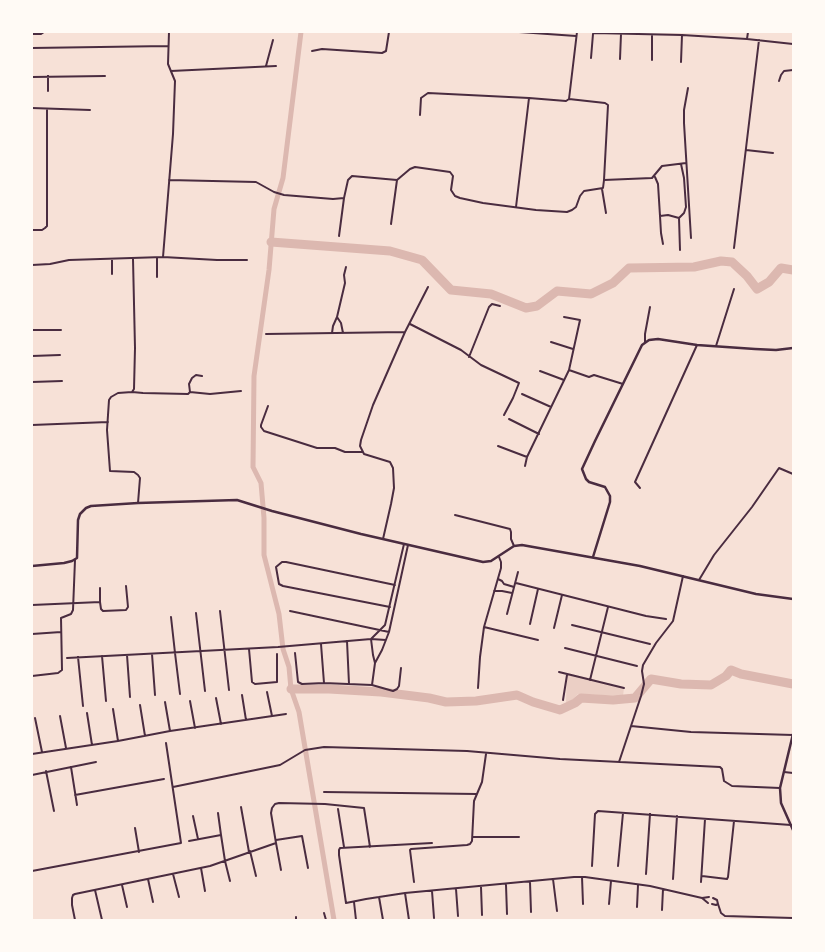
<!DOCTYPE html>
<style>
body{margin:0}
#map{position:relative;width:825px;height:952px;overflow:hidden;background:#f7e1d7;font-family:Inter,sans-serif}
canvas{display:block}
.frame{position:absolute;inset:0;border:33px solid #fffaf5;pointer-events:none}
</style>
<div id="map">
<canvas width="825" height="952"></canvas>
<div class="frame"></div>
</div>
<script>
const ctx = document.querySelector('canvas').getContext('2d');
ctx.lineJoin = 'round';
function fill(path, color) {
  ctx.fillStyle = color;
  ctx.fill(path, 'evenodd');
}
function toPath(rows) {
  const path = new Path2D();
  for (const r of rows) {
    path.moveTo(r[0], r[1]);
    for (let i = 2; i < r.length; i += 2) path.lineTo(r[i], r[i + 1]);
  }
  return path;
}
function trace(path, color, width, dash) {
  ctx.strokeStyle = color;
  ctx.lineWidth = width;
  ctx.lineCap = dash ? 'butt' : 'round';
  ctx.setLineDash(dash || []);
  ctx.stroke(path);
}
fill(toPath([
 [567,673,589,678,624,688,623,696,578,694,570,702,566,702]
]), '#ebcfc5');
trace(toPath([
 [301,32,283,178,274,209,269,270,254,376,253,467,261,483,264,518,264,555,279,614,283,649,289,667,291,689,299,712,334,920]
]), '#dcb8b0', 5);
trace(toPath([
 [271,242,390,251,422,260,451,290,491,294,526,308,537,306,557,291,591,294,613,283,629,268,694,267,721,261,732,262,747,276,757,289,769,282,781,268,793,270],
 [291,689,329,689,381,692,429,698,446,702,476,701,517,695,533,702,560,710,575,703,581,698,613,700,635,698,651,679,681,684,711,685,726,676,731,670,741,674,793,684]
]), '#dcb8b0', 9);
trace(toPath([
 [519,32,576,36],
 [32,34,41,34,44,32],
 [747,39,748,32],
 [32,48,168,46],
 [312,51,322,49,382,53,386,51,389,32],
 [591,58,593,34,594,33,682,35,747,39,793,44],
 [620,59,621,34],
 [652,60,652,35],
 [681,62,682,35],
 [266,66,273,40],
 [171,71,276,66],
 [48,76,48,91],
 [32,77,105,76],
 [779,81,781,75,784,71,793,70],
 [688,88,684,110,684,123,691,238],
 [569,99,605,103,608,105,604,180],
 [32,108,90,110],
 [420,115,421,98,428,93,529,98],
 [746,150,773,153],
 [655,177,658,184,660,216,668,215,679,218,684,213,686,207,684,178,681,164],
 [169,180,256,182,274,192,284,195,333,199,344,198,348,180,352,176,397,180,410,169,415,167,450,172,453,176,451,190,455,196,460,198,483,203,536,210,567,212,572,210,576,207,580,196,584,191,603,188,604,180,652,178,662,166,686,163],
 [602,189,606,213],
 [516,207,529,98,566,101,569,99,577,32],
 [660,216,661,233,663,244],
 [679,218,680,250],
 [391,224,397,180],
 [32,230,42,230,45,228,47,226,47,109],
 [339,236,344,198],
 [734,248,759,40],
 [163,257,173,134,175,81,168,64,169,32],
 [133,259,135,348,134,389,132,392,118,393,111,397,109,400,107,430,110,471,134,472,138,475,140,478,138,503],
 [32,265,50,264,69,260,163,257,217,260,247,260],
 [112,274,112,259],
 [157,277,157,258],
 [337,317,341,323,343,333],
 [564,317,580,320,569,370,589,377,594,375,623,384],
 [410,324,461,350,481,365,519,383,513,398,504,415],
 [32,330,61,330],
 [332,333,333,326,337,317,345,283,344,275,346,267],
 [266,334,405,332],
 [551,342,573,349],
 [645,342,645,334,650,307],
 [716,346,734,289],
 [32,356,60,355],
 [469,357,489,307,492,304,500,306],
 [540,371,564,380],
 [32,382,62,381],
 [132,392,143,393,188,394,190,392,189,384,192,378,196,375,202,376],
 [190,392,210,394,241,391],
 [522,394,551,407],
 [268,406,261,425,261,427,264,431,317,448,335,448,345,452,362,452],
 [509,419,539,434],
 [32,425,108,422],
 [498,446,527,457,569,370],
 [525,466,527,457],
 [640,488,635,482,697,345],
 [455,515,510,529,511,532,511,539,514,546],
 [383,539,391,504,394,488,393,468,390,462,364,454,360,446,361,440,373,405,405,332,428,287],
 [498,579,502,581,504,584,514,587],
 [699,580,714,555,752,507,779,468,793,474],
 [516,583,646,616,666,619],
 [494,591,502,591,512,593],
 [100,602,101,609,103,611,126,610,128,607,126,586],
 [32,605,100,602,100,588],
 [390,607,283,586,279,584,276,567,282,562,286,562,395,585],
 [220,611,229,690],
 [290,611,389,632],
 [196,613,205,691],
 [507,614,518,572],
 [171,617,175,653,180,694],
 [530,624,538,589],
 [572,625,650,644],
 [484,627,538,640],
 [554,628,562,595],
 [32,634,61,632],
 [371,639,385,625,404,544],
 [371,639,373,655,375,663,372,685,393,691,397,689,399,686,401,668],
 [347,641,349,684],
 [565,648,637,666],
 [249,649,252,682,255,684,277,682,277,654],
 [295,653,298,682,302,684,324,683,321,644],
 [152,654,155,695],
 [127,655,130,697],
 [102,656,106,701],
 [78,657,83,706],
 [67,658,278,647,371,639,386,640],
 [375,663,382,650,389,632,408,545],
 [559,672,624,688],
 [32,676,58,673,62,670,61,618,71,614,73,610,75,560],
 [590,680,608,607],
 [324,683,372,685],
 [478,688,480,657,484,627,501,568,501,562,499,557],
 [267,692,272,716],
 [242,695,246,720],
 [216,698,221,724],
 [563,700,567,675],
 [190,701,195,728],
 [165,702,170,731],
 [140,705,145,736],
 [113,709,118,741],
 [87,713,92,745],
 [60,716,66,748],
 [35,718,42,752],
 [631,726,691,732,793,735],
 [32,754,118,741,170,731,286,714],
 [619,762,641,696,644,684,642,671,643,665,656,643,673,621,683,576],
 [71,767,77,805],
 [46,771,54,811],
 [784,772,793,773],
 [32,775,96,762],
 [173,787,280,765,305,750,324,747,467,751,560,759,720,767,722,769,724,781,732,786,780,788],
 [324,792,477,794],
 [75,795,164,779],
 [241,807,249,852],
 [338,809,344,847],
 [218,813,221,835],
 [193,816,198,839],
 [135,828,139,852],
 [473,837,519,837],
 [276,840,302,836,308,868],
 [189,841,221,835,225,861,230,881],
 [276,843,281,870],
 [432,843,340,848,339,850,339,855,346,903,366,899,405,893,574,877,585,877,650,886,702,898],
 [250,851,256,876],
 [592,866,595,814,598,811,791,825],
 [618,866,623,813],
 [201,868,205,891],
 [32,871,181,843,166,743],
 [173,874,179,897],
 [646,874,650,814],
 [702,876,727,879,728,877,734,821],
 [582,877,583,904],
 [148,879,153,902],
 [553,879,557,911],
 [673,879,677,816],
 [414,882,410,850,411,849,467,845,470,844,472,841,474,801,482,782,486,754],
 [530,882,531,912],
 [701,882,705,819],
 [122,885,127,907],
 [506,885,507,914],
 [481,887,482,915],
 [456,889,458,916],
 [95,890,102,920],
 [432,891,434,918],
 [405,893,409,920],
 [379,897,383,920],
 [354,902,356,920],
 [708,903,702,898,709,897],
 [609,904,611,881],
 [712,904,716,905,718,904,717,900,713,898],
 [718,904,721,913,725,916,793,918],
 [637,907,638,885],
 [662,910,663,889],
 [324,913,326,920],
 [296,917,296,920],
 [75,920,72,905,72,898,73,895,75,894,210,866,276,843,271,813,272,808,275,804,279,803,325,804,364,808,370,847]
]), '#4a2c40', 2);
trace(toPath([
 [593,557,610,502,610,496,605,487,589,482,586,479,582,469,595,441,642,345,649,340,658,339,697,345,755,349,776,350,793,348],
 [32,566,64,563,72,561,77,558,78,520,80,514,86,508,91,506,138,503,237,500,272,511,361,534,483,562,491,561,514,546,522,545,640,566,756,594,793,599],
 [793,734,780,788,781,803,793,830]
]), '#4a2c40', 2.5);
</script>
